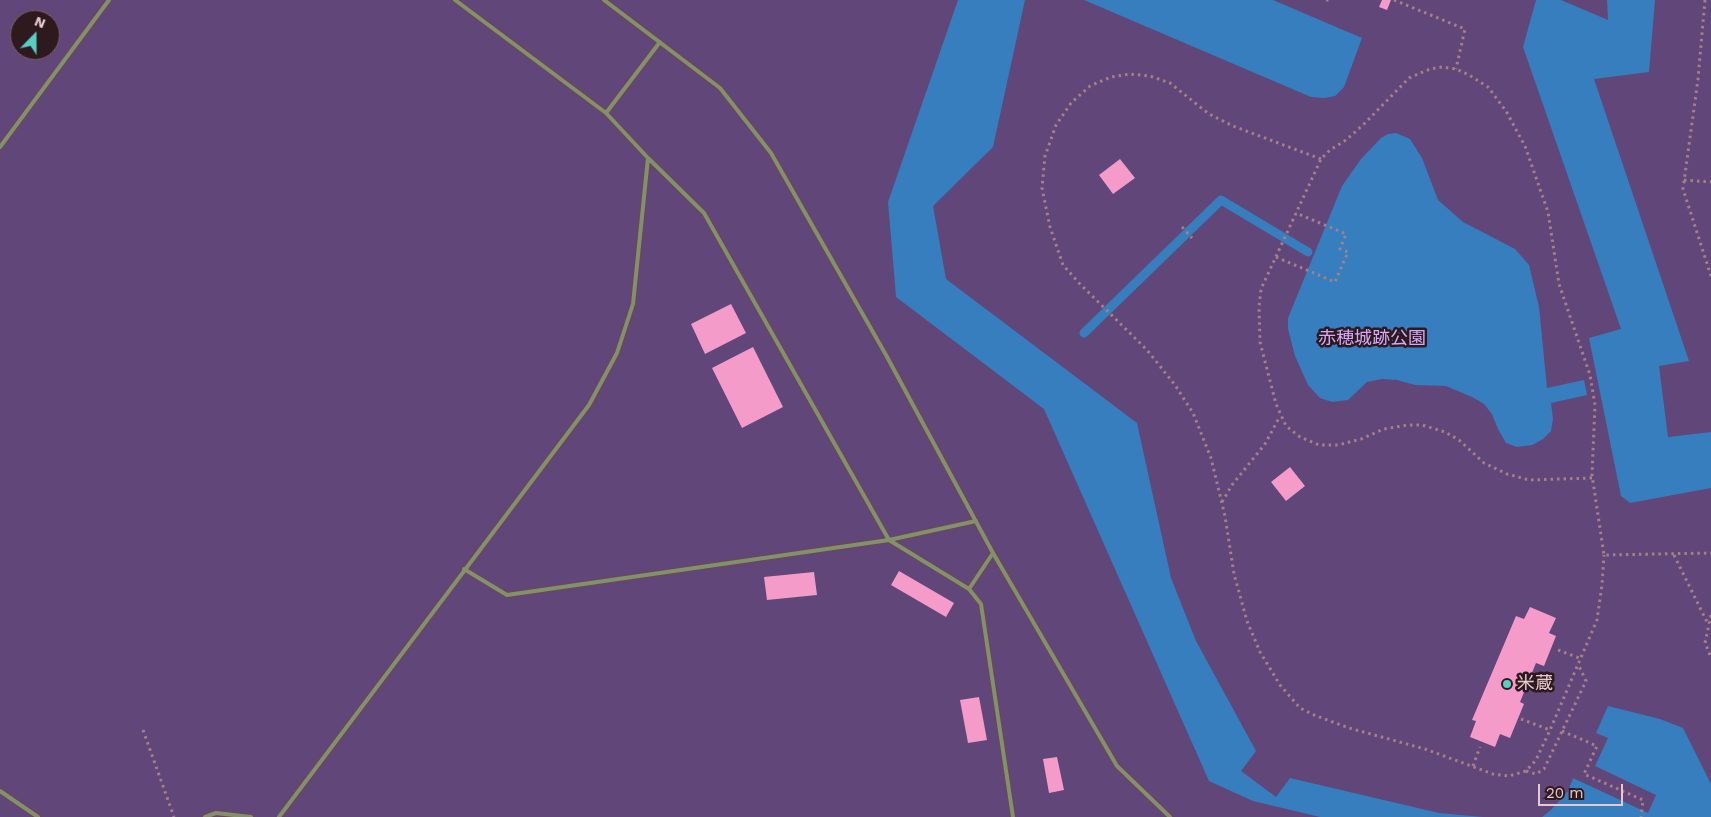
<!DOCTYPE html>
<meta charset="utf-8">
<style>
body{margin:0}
#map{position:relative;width:1711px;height:817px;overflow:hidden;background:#552a33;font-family:"Work Sans",sans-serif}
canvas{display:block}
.north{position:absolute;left:10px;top:10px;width:50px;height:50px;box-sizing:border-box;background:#2e1a1e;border:1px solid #776064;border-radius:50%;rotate:22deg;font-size:14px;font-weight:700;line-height:20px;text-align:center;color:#e5c9cd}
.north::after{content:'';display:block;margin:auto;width:18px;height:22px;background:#56cec4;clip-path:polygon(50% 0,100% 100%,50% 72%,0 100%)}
.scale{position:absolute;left:1538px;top:784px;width:85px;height:22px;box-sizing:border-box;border:2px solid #e5c9cd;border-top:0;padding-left:6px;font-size:15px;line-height:18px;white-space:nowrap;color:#e5c9cd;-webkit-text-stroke:4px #2e1a1e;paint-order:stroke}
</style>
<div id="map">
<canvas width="1711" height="817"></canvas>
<div class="north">N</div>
<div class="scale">20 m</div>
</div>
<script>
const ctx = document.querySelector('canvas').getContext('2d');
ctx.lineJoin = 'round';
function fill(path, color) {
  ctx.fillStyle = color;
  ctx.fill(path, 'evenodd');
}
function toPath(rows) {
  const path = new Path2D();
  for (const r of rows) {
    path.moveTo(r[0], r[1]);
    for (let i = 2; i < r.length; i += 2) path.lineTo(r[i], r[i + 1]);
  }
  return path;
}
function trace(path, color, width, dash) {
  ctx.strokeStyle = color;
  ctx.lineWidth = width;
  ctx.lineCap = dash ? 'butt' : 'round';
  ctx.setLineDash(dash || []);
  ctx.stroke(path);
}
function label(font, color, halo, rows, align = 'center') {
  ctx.font = font + ' "Work Sans","Noto Sans JP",sans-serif';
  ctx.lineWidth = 5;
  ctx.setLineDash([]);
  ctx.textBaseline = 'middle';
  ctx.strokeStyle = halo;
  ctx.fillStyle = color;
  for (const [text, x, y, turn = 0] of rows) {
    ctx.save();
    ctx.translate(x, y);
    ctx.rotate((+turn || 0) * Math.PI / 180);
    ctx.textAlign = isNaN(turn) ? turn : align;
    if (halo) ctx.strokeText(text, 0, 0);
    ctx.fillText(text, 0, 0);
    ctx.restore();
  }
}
fill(toPath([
 [0,0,1711,0,1711,817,0,817],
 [20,20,50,20,50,50,20,50]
]), '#614679');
fill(toPath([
 [958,0,1025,0,993,147,933,206,946,279,1137,423,1171,578,1196,641,1256,751,1241,771,1276,797,1290,778,1439,813,1483,817,1320,817,1253,801,1209,781,1044,409,896,297,888,202],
 [1084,0,1273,0,1362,38,1344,87,1335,96,1324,98,1311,97],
 [1536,0,1561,0,1608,20,1607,0,1655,0,1649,72,1594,79,1689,361,1659,366,1668,437,1711,432,1711,488,1630,503,1621,496,1589,338,1621,329,1523,47],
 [1396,133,1410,139,1422,158,1438,200,1463,222,1515,249,1529,265,1539,307,1547,388,1584,380,1587,395,1551,403,1553,419,1551,431,1543,439,1532,445,1517,447,1506,443,1498,429,1492,414,1484,404,1472,397,1446,386,1415,385,1397,380,1382,379,1367,382,1348,400,1332,402,1320,398,1308,385,1295,356,1288,329,1288,318,1342,186,1361,159,1381,138,1388,134],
 [1608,706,1660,719,1683,728,1711,784,1711,817,1542,817,1551,810,1568,791,1573,778,1648,813,1656,795,1595,766,1608,738,1596,733]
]), '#367ebd');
trace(toPath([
 [1084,333,1221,200,1308,252]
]), '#367ebd', 9);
fill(toPath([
 [1382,0,1391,0,1387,10,1379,7],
 [1120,159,1135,178,1113,194,1099,175],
 [731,304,746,333,705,354,691,324],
 [753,347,783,407,742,428,712,368],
 [1290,467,1305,486,1286,501,1271,482],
 [899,571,954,603,946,617,891,585],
 [814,572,817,595,767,600,764,577],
 [1530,607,1556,618,1549,633,1556,636,1544,666,1536,663,1520,702,1524,704,1510,738,1500,734,1495,747,1470,737,1476,721,1472,720,1516,616,1524,619],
 [979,697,987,740,968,743,960,700],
 [1057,757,1064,790,1049,793,1043,759]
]), '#f59bca');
const lane = toPath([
 [455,0,606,113,648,158,704,213,889,540,969,589,981,604,1013,817],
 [604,0,720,88,771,153,886,355,993,553,1117,766,1170,817],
 [606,113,660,42],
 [0,147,109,0],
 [464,569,507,595,889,540,976,521],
 [969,589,993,553],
 [0,791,38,817],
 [205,817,216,813,251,817],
 [279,817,589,405,617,353,633,304,648,158]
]);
trace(lane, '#6f474f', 6);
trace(toPath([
 [1326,0,1332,0],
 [1394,0,1465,29,1456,69],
 [1705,0,1698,79,1683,189,1711,276],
 [1321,159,1233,126,1209,114,1170,83,1150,76,1130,74,1111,77,1090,86,1071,103,1056,125,1045,156,1042,188,1050,227,1063,265,1079,283,1147,350,1175,385,1193,413,1211,458,1225,516,1234,574,1247,621,1260,652,1280,685,1300,708,1314,715,1349,728,1425,749,1493,774,1509,776,1526,771,1536,760,1550,730,1597,620,1602,585,1604,555],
 [1684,180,1711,182],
 [1182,227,1192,238],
 [1276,257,1335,282,1348,252,1340,249,1346,234,1296,213],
 [1592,478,1529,480,1507,474,1484,463,1459,440,1445,432,1422,425,1408,425,1384,429,1361,439,1338,445,1319,445,1300,437,1286,426,1276,404,1260,342,1259,307,1261,289,1321,159,1330,150,1346,140,1363,125,1409,78,1430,69,1442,67,1456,69,1469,75,1488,87,1506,111,1525,146,1548,212,1559,284,1590,375,1595,405,1592,475,1604,555,1711,553],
 [1222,502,1232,485,1265,444,1280,416],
 [1674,555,1708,624],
 [1711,615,1705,643,1711,657],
 [1558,650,1582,659],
 [1521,719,1550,730],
 [143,730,174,817],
 [1562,731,1597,746,1584,774,1643,800,1641,817],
 [1473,766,1480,747],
 [1526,771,1536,774,1544,769,1586,681,1579,666]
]), '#a48187', 3, [2.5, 4]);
trace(lane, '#81916e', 4);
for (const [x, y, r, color] of [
 [1507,684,5,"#56cec4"]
]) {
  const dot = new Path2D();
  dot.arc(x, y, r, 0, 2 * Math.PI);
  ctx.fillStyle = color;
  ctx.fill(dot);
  trace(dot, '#2e1a1e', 2);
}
label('18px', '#d5aafc', '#2e1a1e', [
 ["赤穂城跡公園",1372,339]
]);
label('18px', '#e5c9cd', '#2e1a1e', [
 ["米蔵",1517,684]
], 'left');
</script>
